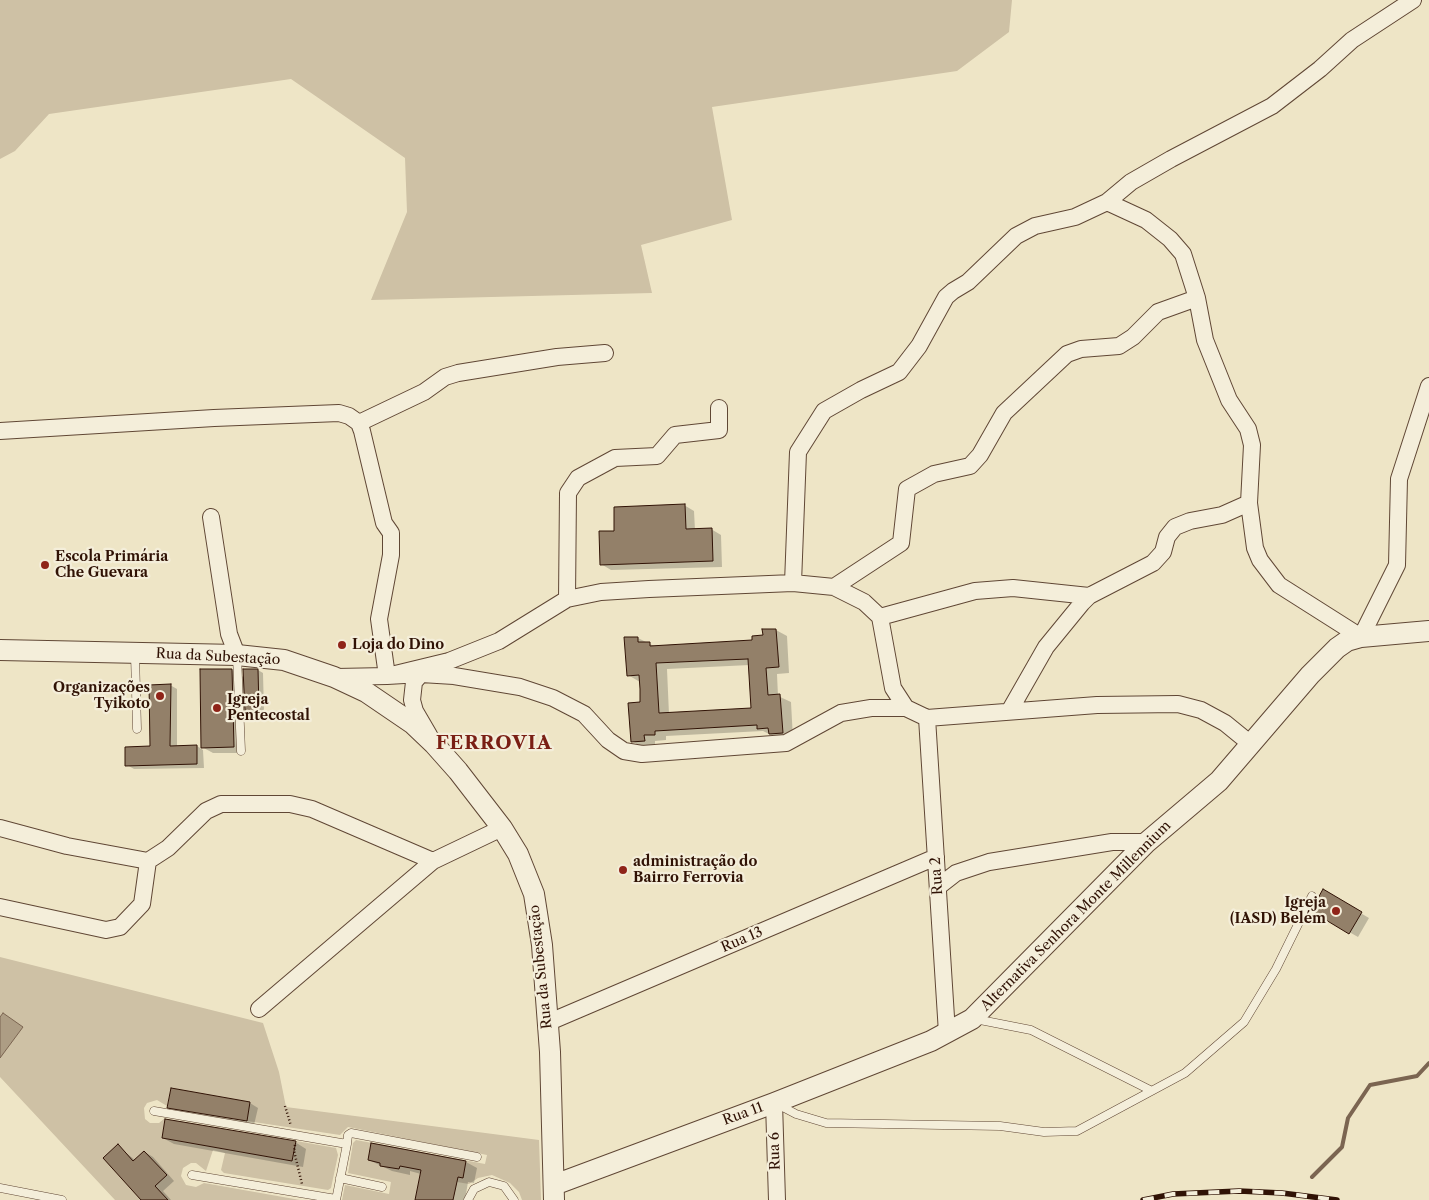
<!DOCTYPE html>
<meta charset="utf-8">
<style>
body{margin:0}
canvas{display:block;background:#eee5c6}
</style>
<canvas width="1429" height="1200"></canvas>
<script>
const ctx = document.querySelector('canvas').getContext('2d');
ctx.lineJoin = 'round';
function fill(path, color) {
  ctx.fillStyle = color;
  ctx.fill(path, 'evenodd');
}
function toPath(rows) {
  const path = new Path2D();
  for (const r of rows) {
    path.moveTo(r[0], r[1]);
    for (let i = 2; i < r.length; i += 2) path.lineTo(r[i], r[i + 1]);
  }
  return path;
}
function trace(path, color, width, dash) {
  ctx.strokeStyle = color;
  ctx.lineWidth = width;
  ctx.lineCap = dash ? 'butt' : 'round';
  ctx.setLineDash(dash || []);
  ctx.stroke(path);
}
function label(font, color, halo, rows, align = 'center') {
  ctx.font = font + ' "Libre Caslon Text",serif';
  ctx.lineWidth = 4.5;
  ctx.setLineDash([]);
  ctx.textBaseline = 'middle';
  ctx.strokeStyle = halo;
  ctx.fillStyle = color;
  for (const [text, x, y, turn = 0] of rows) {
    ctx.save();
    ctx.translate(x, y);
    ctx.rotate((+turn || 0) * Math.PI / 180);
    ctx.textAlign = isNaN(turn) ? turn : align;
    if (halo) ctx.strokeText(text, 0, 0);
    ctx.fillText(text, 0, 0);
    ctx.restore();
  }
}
fill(toPath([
 [0,0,1012,0,1009,32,957,71,712,107,732,220,641,245,652,293,371,300,407,212,405,158,291,79,49,114,15,151,0,159],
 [0,957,263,1023,279,1072,286,1107,539,1140,541,1200,522,1200,519,1192,510,1183,492,1175,478,1178,469,1184,457,1182,453,1200,342,1200,345,1185,389,1194,391,1182,348,1173,353,1143,356,1140,485,1164,487,1155,348,1127,340,1135,247,1121,250,1102,171,1088,167,1106,157,1100,147,1103,144,1108,145,1119,150,1123,159,1123,165,1118,162,1138,292,1161,296,1141,336,1148,338,1155,331,1188,328,1190,224,1173,221,1170,225,1153,213,1150,206,1171,196,1163,191,1163,183,1168,181,1176,186,1185,196,1187,204,1183,300,1200,115,1200,0,1077]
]), '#cec1a5');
const water = toPath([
 [3,1013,23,1027,0,1058,0,1017,3,1013]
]);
fill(water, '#ad9d84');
trace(water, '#7b6551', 1);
fill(toPath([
 [684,505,694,511,695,530,711,529,721,535,722,567,611,570,601,564,616,532],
 [776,630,787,636,789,673,777,674,778,696,791,702,793,739,781,740,763,731,666,736,666,740,655,741,655,747,643,748,632,741,642,704,640,682,628,675,638,638,656,647,753,641],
 [750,665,752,710,669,714,667,669],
 [232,670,245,678,258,670,263,673,264,712,251,713,246,710,245,693,243,693,245,753,213,753,202,747],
 [170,685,177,689,177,747,197,746,203,750,204,768,134,769,127,765,152,748],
 [1323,891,1369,918,1358,937,1312,911],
 [250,1103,258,1108,254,1125,176,1112,168,1107],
 [163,1138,295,1142,306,1149,303,1167,174,1144],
 [372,1144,466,1162,477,1168,474,1183,468,1182,465,1200,416,1200,421,1174,410,1171,410,1175,392,1171,369,1160],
 [118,1146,136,1161,145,1152,153,1157,174,1181,163,1191,171,1200,143,1200]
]), '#0003');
trace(toPath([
 [1312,1177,1342,1147,1348,1118,1370,1085,1417,1076,1429,1063]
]), '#7b6551', 4);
const building = toPath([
 [685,504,686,529,712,528,713,561,600,565,599,531,614,531,614,507,685,504],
 [762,629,776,629,779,667,766,668,768,695,780,694,783,733,769,734,768,728,757,729,757,725,655,731,655,735,644,735,645,741,631,742,628,703,640,702,640,689,639,675,627,676,624,637,638,637,638,642,650,642,650,646,752,640,752,636,763,635,762,629],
 [748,659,751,708,659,713,656,663,748,659],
 [200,669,232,669,234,747,201,748,200,669],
 [243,669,258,669,259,710,245,711,243,669],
 [171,684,170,746,197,745,197,764,125,766,125,747,150,746,149,685,171,684],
 [1323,889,1362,912,1349,934,1311,911,1323,889],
 [171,1088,250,1102,247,1121,167,1108,171,1088],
 [165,1119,296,1141,292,1161,162,1138,165,1119],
 [371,1143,466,1161,463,1178,458,1177,453,1200,415,1200,421,1170,400,1166,399,1169,380,1166,380,1163,368,1160,371,1143],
 [118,1144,133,1161,144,1151,167,1175,155,1186,168,1200,141,1200,103,1158,118,1144]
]);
fill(building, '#938069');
trace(building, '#301205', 1);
const service = toPath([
 [135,654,137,729],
 [237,656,241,751],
 [975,1019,1031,1030,1150,1090],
 [777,1104,796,1114,826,1123,1000,1126,1044,1132,1077,1131,1185,1073,1244,1022,1276,969,1312,896],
 [154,1111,347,1144,336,1200],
 [347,1144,348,1135,351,1133,477,1157],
 [192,1175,336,1199],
 [340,1178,382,1187],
 [0,1188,62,1200],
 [468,1200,474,1189,489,1182,504,1186,514,1200]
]);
const minor = toPath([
 [1107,202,1146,220,1170,239,1183,254,1197,298,1205,340,1229,400,1248,429,1252,445,1249,503,1255,548,1260,560,1279,585,1361,637,1397,565,1399,479,1429,386],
 [359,423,424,392,445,377,458,373,557,357,605,353],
 [0,431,214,418,339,413,349,416,359,423,362,431,384,523,391,533,391,555,379,619,387,676,421,674,454,676,520,687,553,698,584,714,608,740,624,751,642,754,786,743,841,713,871,708,906,708],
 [211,517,229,634,237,655],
 [793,583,798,452,824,411,861,390,899,372,919,346,946,297,953,291,968,282,1016,236,1035,226,1075,217,1107,202,1131,182,1171,159,1272,106,1320,69,1352,40,1413,0],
 [834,587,901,543,907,489,934,474,970,466,980,455,1004,413,1067,354,1081,349,1119,346,1133,337,1158,312,1197,298],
 [567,599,568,493,578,478,615,458,657,456,675,435,719,430,719,408],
 [880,617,975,591,1013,588,1089,596],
 [421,674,414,682,412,700,415,711,429,735],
 [336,677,387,676,449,661,499,641,567,599,601,592,649,589,793,583,834,587,864,602,880,617,893,688,906,708,927,718,1097,705,1178,704,1201,710,1225,723,1252,745],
 [1010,710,1046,647,1082,603,1089,596,1153,563,1163,552,1167,537,1175,527,1190,521,1222,515,1249,503],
 [927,718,947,1033],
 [0,828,67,846,148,861,168,848,206,811,221,804,290,804,312,809,433,861],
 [938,887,956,873,989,862,1112,842,1147,842],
 [0,907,106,930,120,927,142,904,148,861],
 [259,1009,433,861,502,828],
 [547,1023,936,857],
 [774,1103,777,1200]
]);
const tertiary = toPath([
 [0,650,237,655,284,660,334,677,366,692,413,724,434,744,458,771,502,828,518,854,534,894,542,945,550,1052,554,1200],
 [554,1185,774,1103,931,1041,972,1019,1147,842,1219,781,1310,675,1337,648,1347,641,1361,637,1429,631]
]);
trace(service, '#604735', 9);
trace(minor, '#604735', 18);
trace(tertiary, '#604735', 22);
trace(toPath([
 [285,1106,291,1126],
 [295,1145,294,1151,302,1184]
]), '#301205', 2.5, [1, 2.5]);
trace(service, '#f4eeda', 8);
trace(minor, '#f4eeda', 16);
trace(tertiary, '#f4eeda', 20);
const rail = toPath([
 [1143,1200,1173,1194,1239,1191,1282,1193,1337,1200]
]);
trace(rail, '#301205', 5.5);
trace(rail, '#f4eeda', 4, [11]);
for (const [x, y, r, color] of [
 [45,565,5,"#8f2418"],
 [342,645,5,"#8f2418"],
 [160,696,5,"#8f2418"],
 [217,708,5,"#8f2418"],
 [623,870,5,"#8f2418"],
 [1336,911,5,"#8f2418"]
]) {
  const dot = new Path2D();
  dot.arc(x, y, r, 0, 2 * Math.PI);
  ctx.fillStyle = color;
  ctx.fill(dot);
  trace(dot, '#f4eeda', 2);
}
label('bold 14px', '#301205', '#f4eeda', [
 ["Escola Primária",55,557],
 ["Che Guevara",55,573],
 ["Loja do Dino",352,645],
 ["Organizações",150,688,"right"],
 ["Tyikoto",150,704,"right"],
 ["Igreja",227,700],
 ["Pentecostal",227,716],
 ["administração do",633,862],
 ["Bairro Ferrovia",633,878],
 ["Igreja",1326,903,"right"],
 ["(IASD) Belém",1326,919,"right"]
], 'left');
label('14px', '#301205', '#f4eeda', [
 ["Rua da Subestação",218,657,3],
 ["Rua 2",937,876,-94],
 ["Alternativa Senhora Monte Millennium",1076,916,-45],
 ["Rua 13",742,940,-23],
 ["Rua da Subestação",541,967,-96],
 ["Rua 11",743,1114,-20],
 ["Rua 6",775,1151,-92]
]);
ctx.letterSpacing = '1px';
label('bold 19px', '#7a1f14', '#f4eeda', [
 ["FERROVIA",494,744]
]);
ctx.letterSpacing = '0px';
</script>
